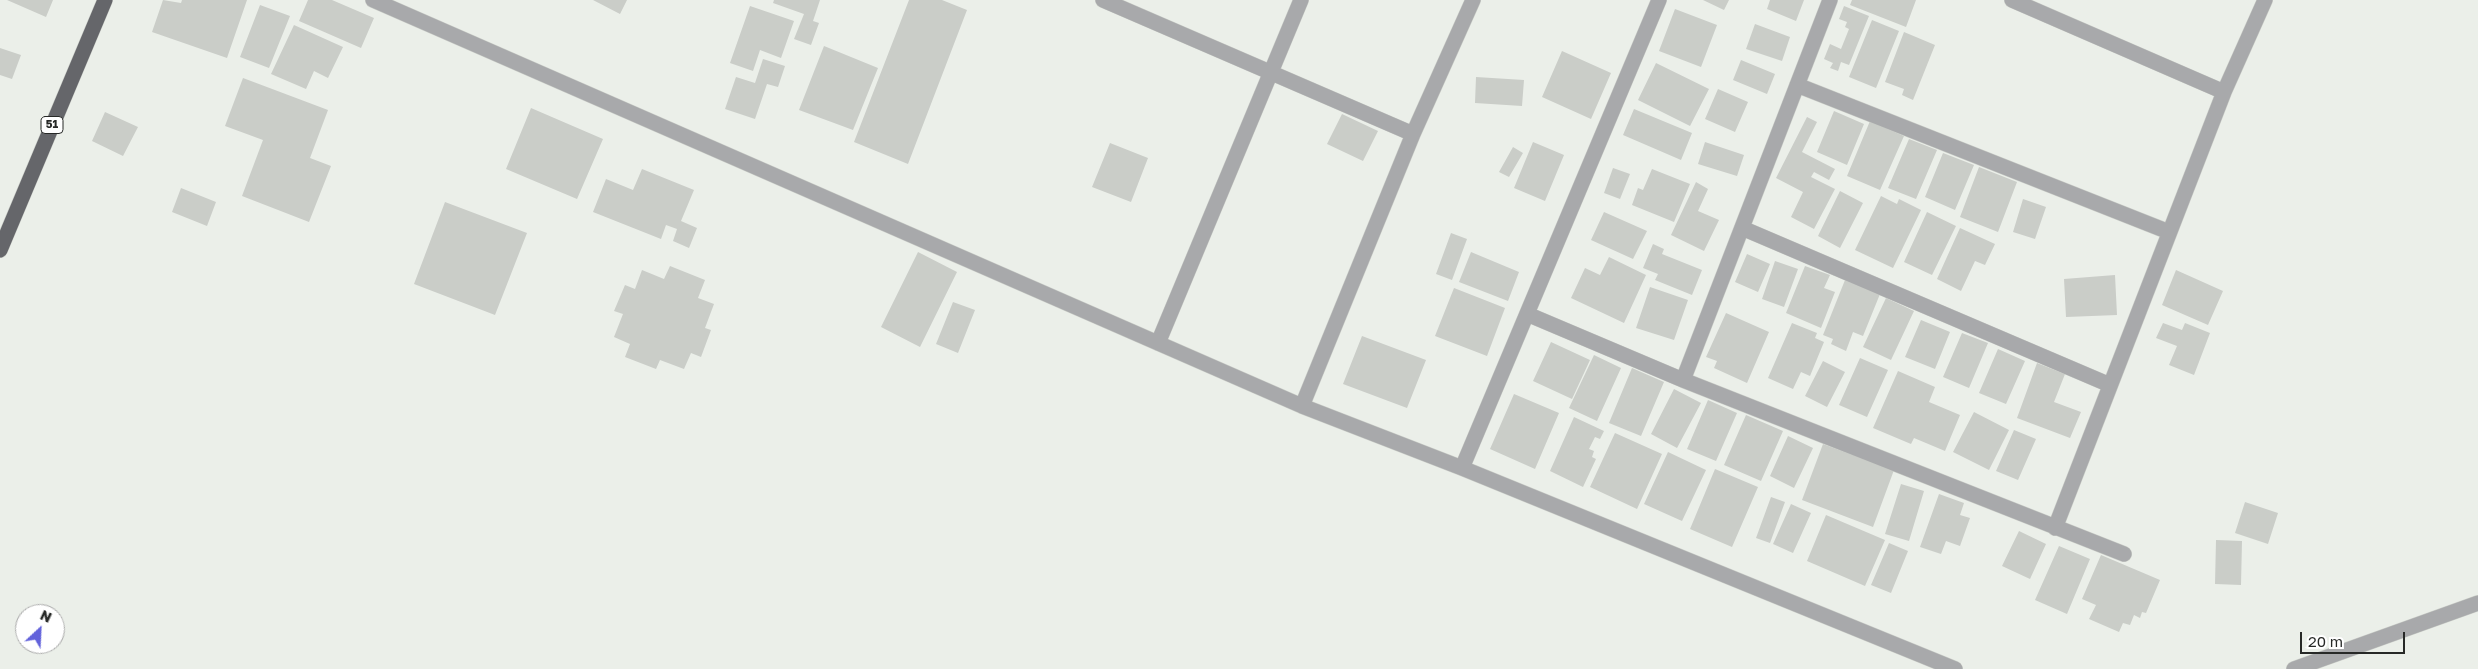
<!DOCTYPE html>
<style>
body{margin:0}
#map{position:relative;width:2478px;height:669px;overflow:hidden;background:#ebefe9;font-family:"Golos Text",sans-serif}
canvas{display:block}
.north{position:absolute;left:15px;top:604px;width:50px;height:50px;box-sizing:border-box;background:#fff;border:1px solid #a9a9a9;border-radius:50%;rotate:25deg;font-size:14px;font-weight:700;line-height:20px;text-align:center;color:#272927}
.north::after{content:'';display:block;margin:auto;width:18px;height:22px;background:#6262db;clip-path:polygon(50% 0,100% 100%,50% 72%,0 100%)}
.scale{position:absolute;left:2300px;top:632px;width:105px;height:22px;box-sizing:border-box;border:2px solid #272927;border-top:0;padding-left:6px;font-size:15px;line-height:18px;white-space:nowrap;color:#272927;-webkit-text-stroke:4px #fff;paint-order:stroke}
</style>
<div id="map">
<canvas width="2478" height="669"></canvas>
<div class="north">N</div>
<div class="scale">20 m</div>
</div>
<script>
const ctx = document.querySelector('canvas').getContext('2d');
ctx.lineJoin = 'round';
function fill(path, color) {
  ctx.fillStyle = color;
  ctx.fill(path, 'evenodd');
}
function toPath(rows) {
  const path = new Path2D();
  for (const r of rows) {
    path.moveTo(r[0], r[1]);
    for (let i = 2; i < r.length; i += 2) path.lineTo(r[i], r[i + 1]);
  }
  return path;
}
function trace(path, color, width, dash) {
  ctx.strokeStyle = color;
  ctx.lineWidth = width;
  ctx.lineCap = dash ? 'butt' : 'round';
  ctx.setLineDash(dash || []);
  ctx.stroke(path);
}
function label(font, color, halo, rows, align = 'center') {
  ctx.font = font + ' "Golos Text",sans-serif';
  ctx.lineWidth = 5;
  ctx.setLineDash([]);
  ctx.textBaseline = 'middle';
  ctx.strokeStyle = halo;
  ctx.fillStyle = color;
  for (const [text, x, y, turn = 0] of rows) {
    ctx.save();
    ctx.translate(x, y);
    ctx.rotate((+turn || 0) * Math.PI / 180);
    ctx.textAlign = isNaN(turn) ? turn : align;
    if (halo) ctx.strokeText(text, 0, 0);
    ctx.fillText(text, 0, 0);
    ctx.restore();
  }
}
fill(toPath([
 [7,0,53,0,46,17],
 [163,0,181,3,182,0,247,0,227,58,152,32],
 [308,0,332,0,374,18,361,48,299,21],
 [593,0,627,0,620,14],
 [774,0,820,0,813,21,819,23,811,45,794,39,804,14,773,3],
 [909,0,942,0,967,10,908,164,854,142],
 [1703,0,1729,0,1724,10],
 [1770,0,1804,0,1796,21,1767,9],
 [1852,0,1916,0,1906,27,1850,5],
 [260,5,290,16,269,68,240,57],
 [750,6,794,21,781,58,760,50,753,71,730,63],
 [1844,6,1869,16,1849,65,1841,62,1838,71,1830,68,1833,63,1824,59,1830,44,1841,49,1849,29,1845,27,1847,22,1839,19],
 [1675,9,1717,25,1701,67,1659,51],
 [1872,20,1899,31,1876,88,1849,77],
 [1755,24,1790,37,1782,61,1746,49],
 [294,25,343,47,328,78,314,71,306,89,271,74],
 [1904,32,1935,45,1913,100,1902,95,1904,89,1885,82],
 [824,46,878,68,853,130,799,110],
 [0,48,21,55,12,79,0,75],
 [1562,51,1611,73,1591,119,1542,97],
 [763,59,785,66,778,87,767,84,755,119,725,109,736,77,755,83],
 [1741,60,1775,74,1767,94,1733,80],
 [1656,63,1709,89,1690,126,1638,100],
 [1476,77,1524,80,1522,106,1475,103],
 [243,78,328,110,310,158,331,166,309,222,242,196,263,140,225,126],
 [1718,89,1748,102,1735,132,1705,119],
 [531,108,603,139,577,199,506,169],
 [1634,109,1692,133,1681,160,1623,135],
 [1834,111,1864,124,1847,165,1817,152],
 [105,112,138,127,123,156,92,141],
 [1342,114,1378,131,1363,161,1327,144],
 [1807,117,1817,122,1802,152,1835,169,1829,180,1814,172,1811,177,1835,189,1814,229,1791,217,1803,192,1776,178],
 [1870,121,1904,136,1880,190,1847,176],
 [1909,139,1937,150,1916,199,1888,188],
 [1533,142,1564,155,1545,201,1514,188],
 [1705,142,1744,155,1737,176,1698,164],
 [1110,143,1148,158,1131,202,1092,187],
 [1513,147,1523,153,1509,177,1499,172],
 [1943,153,1974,165,1955,210,1925,197],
 [1979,167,2017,182,1998,232,1960,217],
 [1613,168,1630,174,1620,199,1604,193],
 [642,169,694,190,681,221,697,228,689,248,673,241,677,229,666,225,661,239,593,212,606,179,633,190],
 [1652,169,1690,184,1674,222,1632,205,1638,188,1643,190],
 [1696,182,1708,189,1698,211,1719,220,1704,251,1671,235],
 [181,188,216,202,207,226,172,212],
 [1840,191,1863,203,1840,248,1818,236],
 [1881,196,1897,204,1899,199,1921,210,1893,268,1855,250],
 [2023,199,2046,207,2035,239,2013,232],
 [445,202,527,233,495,315,414,284],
 [1604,212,1647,231,1633,259,1591,240],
 [1927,212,1956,226,1932,275,1904,262],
 [1960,228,1995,244,1985,265,1975,261,1961,291,1937,279],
 [1451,233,1467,239,1452,280,1436,274],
 [1653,244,1664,249,1662,254,1702,270,1692,295,1655,280,1658,274,1643,268],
 [918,252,957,272,920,347,881,327],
 [1471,252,1519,272,1508,301,1459,282],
 [1747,254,1770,264,1758,292,1735,282],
 [1609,257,1646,275,1624,323,1571,298,1585,268,1600,275],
 [1775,261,1798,269,1784,307,1762,299],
 [670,266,705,280,698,298,714,304,705,328,711,330,701,357,691,353,684,369,660,360,656,369,625,357,630,344,614,337,623,314,614,311,625,285,635,289,642,270,664,279],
 [1805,266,1830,275,1824,288,1835,292,1821,328,1786,313],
 [2176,270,2223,291,2208,325,2162,305],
 [2115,275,2117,315,2066,317,2064,279],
 [1845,280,1880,294,1863,336,1853,332,1846,351,1831,344,1833,339,1823,335],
 [1650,287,1688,300,1674,340,1636,328],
 [1454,288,1505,308,1487,356,1435,336],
 [1886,298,1914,311,1891,360,1863,347],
 [953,302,975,310,958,353,936,344],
 [1726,313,1769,332,1747,383,1714,368,1717,361,1706,357],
 [1921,320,1950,332,1935,369,1905,357],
 [1792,323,1817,333,1815,338,1824,342,1810,376,1801,372,1793,389,1768,378],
 [2163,323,2182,330,2185,323,2210,333,2194,375,2169,365,2177,346,2156,338],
 [1962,333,1988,343,1969,388,1943,377],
 [1362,336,1426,360,1407,408,1343,384],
 [1551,342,1590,360,1572,399,1533,381],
 [1998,349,2025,361,2006,404,1979,393],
 [1594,355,1621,368,1597,421,1569,408],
 [1860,358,1888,370,1867,417,1839,405],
 [1823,361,1845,372,1827,407,1805,396],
 [2037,363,2065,374,2054,402,2081,412,2070,438,2017,418],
 [1632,368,1664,382,1641,436,1609,423],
 [1898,371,1935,387,1929,402,1960,415,1945,451,1914,438,1911,444,1873,428],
 [1674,389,1701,403,1677,448,1651,434],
 [1514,394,1559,413,1535,469,1490,449],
 [1708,400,1737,413,1716,461,1687,449],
 [1974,412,2009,430,1989,470,1953,452],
 [1746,415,1783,431,1761,481,1724,465],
 [1574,417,1604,431,1600,439,1595,437,1589,449,1594,451,1592,457,1596,459,1583,487,1550,471],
 [2014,430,2036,439,2018,480,1996,471],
 [1615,433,1662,454,1637,509,1590,487],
 [1788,436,1813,448,1794,488,1770,476],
 [1823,444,1894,470,1873,527,1802,500],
 [1668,452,1706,470,1682,521,1644,504],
 [1715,469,1758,487,1732,547,1690,529],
 [1901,484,1924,491,1909,541,1885,534],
 [1939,494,1964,503,1960,515,1970,518,1960,546,1946,541,1941,554,1920,547],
 [1771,497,1785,502,1770,543,1756,538],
 [2245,502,2278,513,2268,544,2235,533],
 [1791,504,1811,513,1793,553,1773,544],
 [1826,515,1885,540,1865,586,1807,561],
 [2019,531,2046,544,2030,579,2002,566],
 [2216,540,2242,541,2241,585,2215,584],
 [1889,543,1908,551,1891,593,1871,585],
 [2059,546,2090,559,2067,614,2035,600],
 [2101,555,2160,580,2146,613,2142,612,2140,618,2134,615,2130,625,2123,623,2119,632,2089,619,2096,605,2082,599]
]), '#cacdc8');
const minor = toPath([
 [373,0,1302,406,1462,468,1955,669],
 [1103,0,1413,134],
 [2012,0,2224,92],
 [1797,85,2169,232],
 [1742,228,2110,385],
 [1527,314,1683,380,2124,554],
 [1158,343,1301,0],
 [1683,380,1830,0],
 [1302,406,1413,134,1473,0],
 [1462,468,1659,0],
 [2055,528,2224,92,2265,0],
 [2294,669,2478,603]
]);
const trunk = toPath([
 [0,250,105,0]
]);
trace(minor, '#c8cbc6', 16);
trace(trunk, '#c8cbc6', 16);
trace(minor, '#a8a9ab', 15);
trace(trunk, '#65666a', 15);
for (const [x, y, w] of [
 [52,125,22]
]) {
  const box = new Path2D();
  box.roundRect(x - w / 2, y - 8.5, w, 17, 4);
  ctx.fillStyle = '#fff';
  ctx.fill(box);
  trace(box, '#272927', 1);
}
label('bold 11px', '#272927', null, [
 ["51",52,125]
]);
</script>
